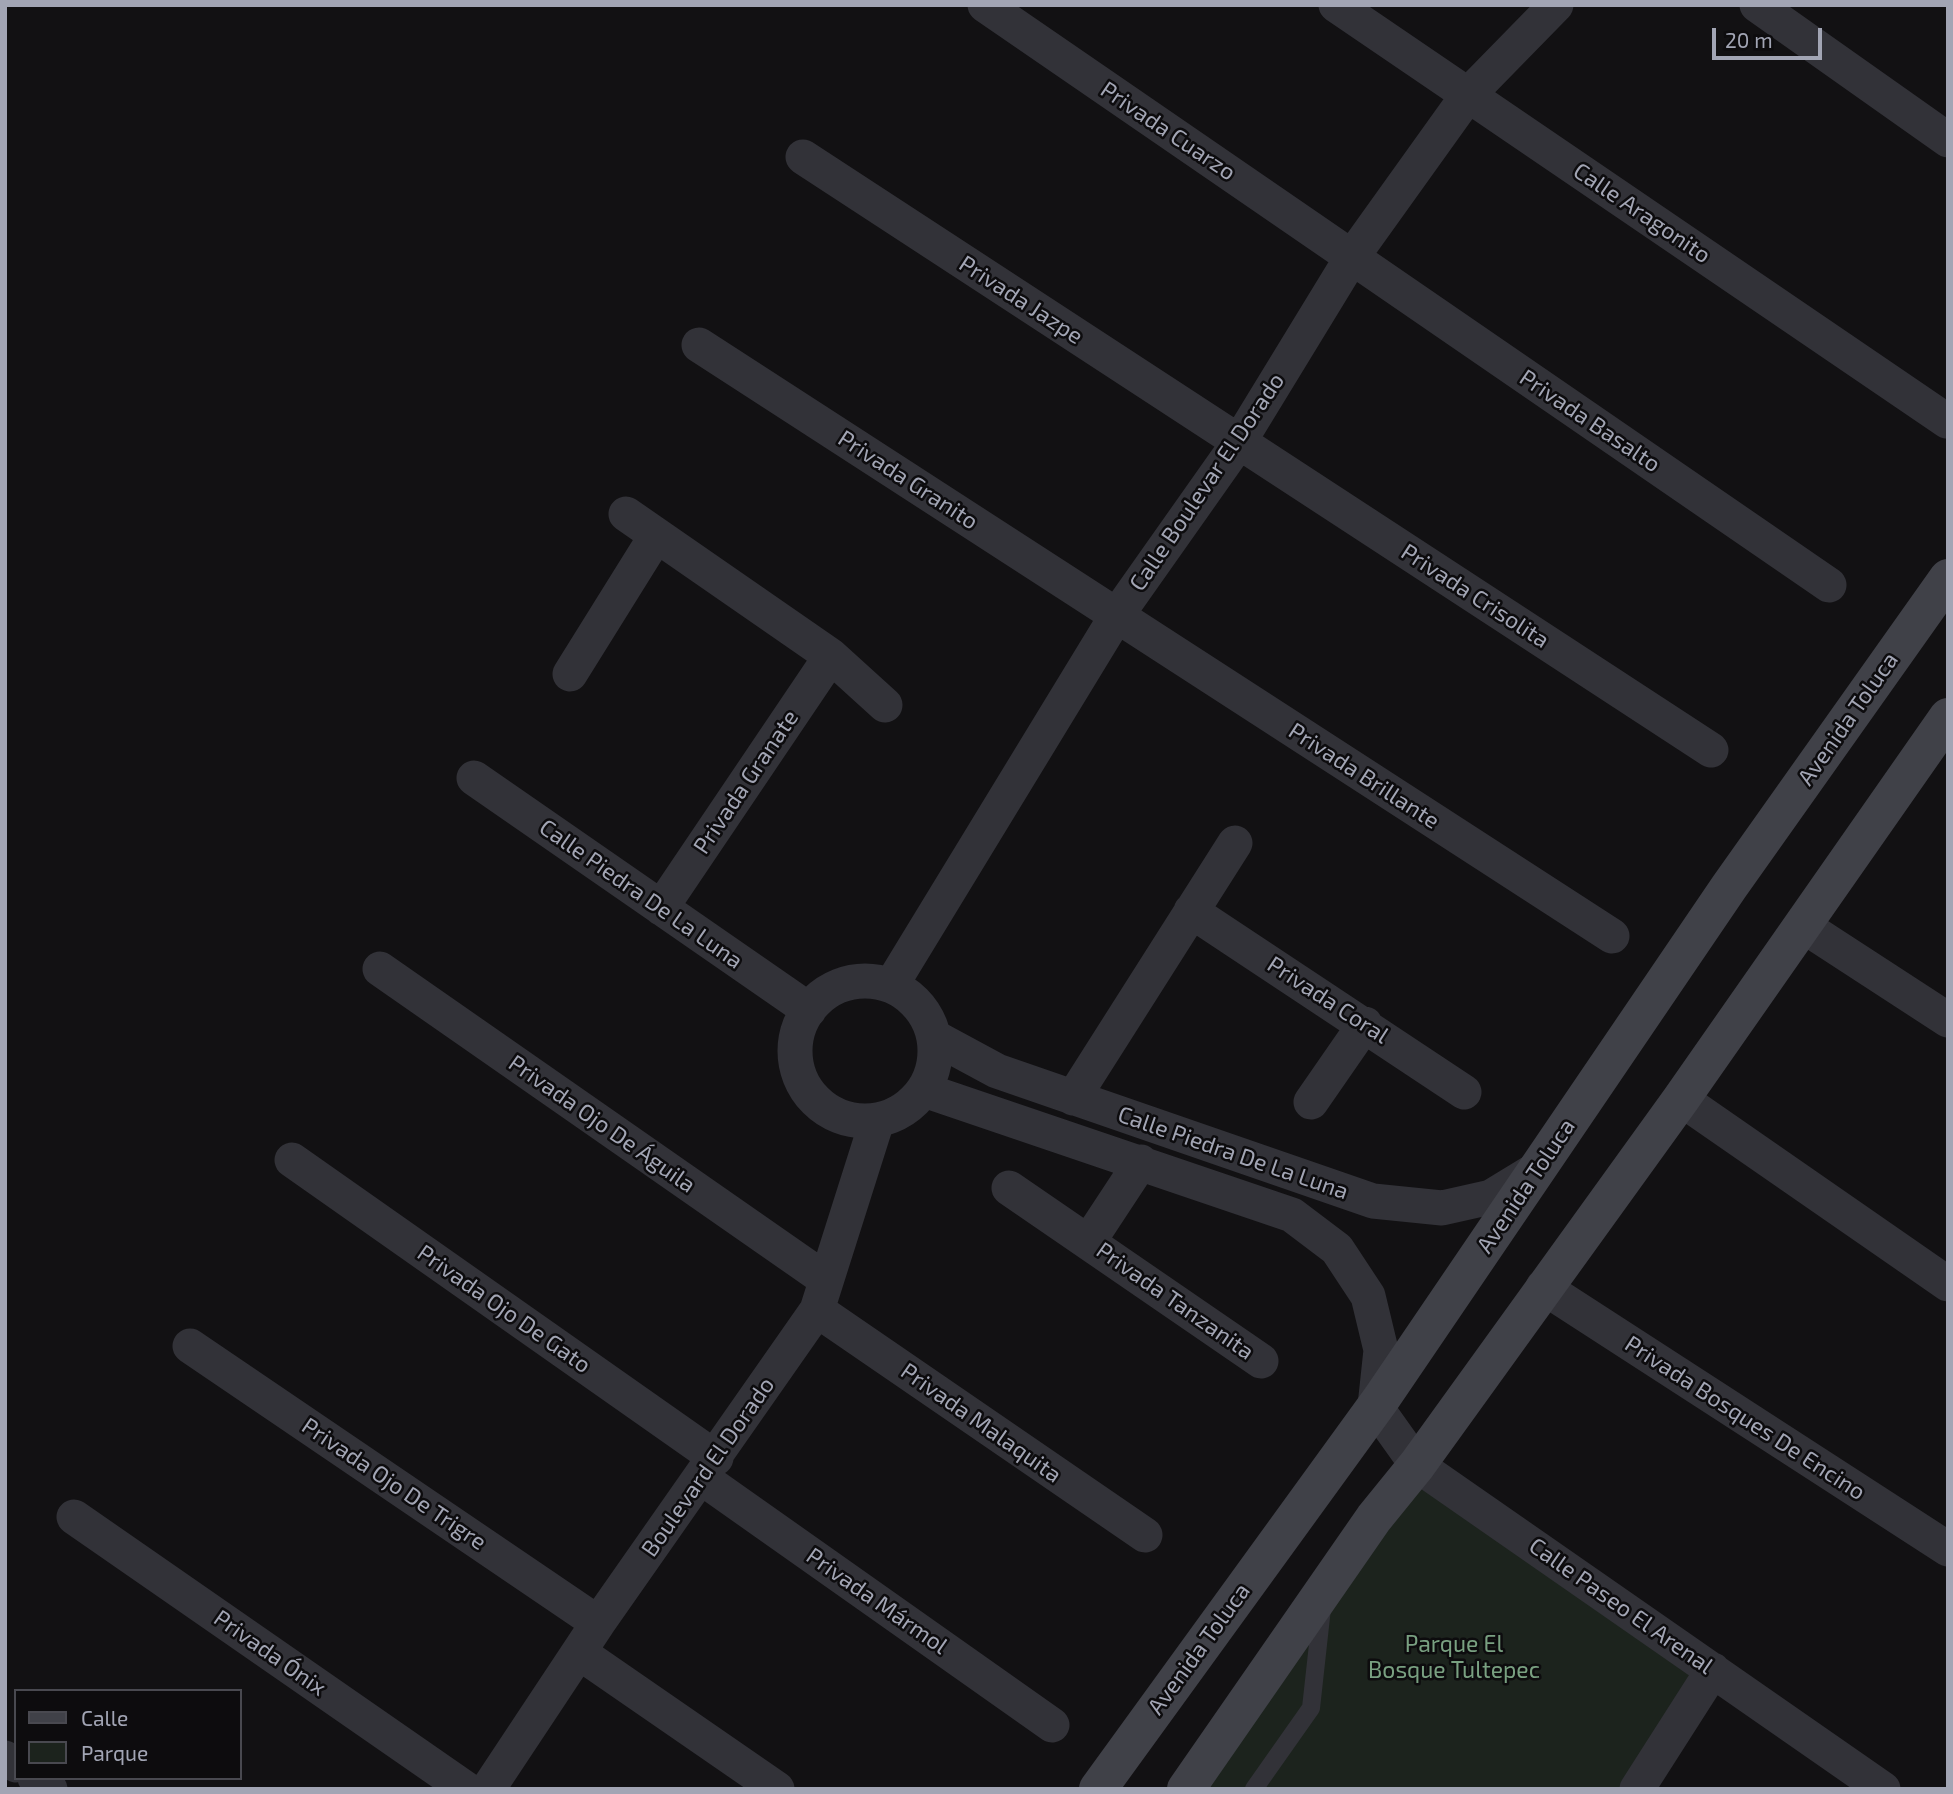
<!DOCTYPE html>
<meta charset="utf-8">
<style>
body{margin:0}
#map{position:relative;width:1953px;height:1794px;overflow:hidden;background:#121113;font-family:"Exo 2",sans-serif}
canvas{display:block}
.frame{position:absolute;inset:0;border:7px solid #a2a5b4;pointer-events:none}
.legend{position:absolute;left:14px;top:1689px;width:228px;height:91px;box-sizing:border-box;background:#0d0c0e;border:2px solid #494950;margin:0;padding:9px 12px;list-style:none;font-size:21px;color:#a2a5b4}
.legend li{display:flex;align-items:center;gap:14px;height:35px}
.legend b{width:35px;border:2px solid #494950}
.scale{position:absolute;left:1712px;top:28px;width:110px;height:32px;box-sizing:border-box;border:4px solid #a2a5b4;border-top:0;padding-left:9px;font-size:21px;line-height:24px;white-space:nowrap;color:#a2a5b4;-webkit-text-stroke:5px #0d0c0e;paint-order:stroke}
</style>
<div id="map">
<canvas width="1953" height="1794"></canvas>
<div class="frame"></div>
<ul class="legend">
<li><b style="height:9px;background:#404148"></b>Calle</li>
<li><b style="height:19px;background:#1c231d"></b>Parque</li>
</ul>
<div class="scale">20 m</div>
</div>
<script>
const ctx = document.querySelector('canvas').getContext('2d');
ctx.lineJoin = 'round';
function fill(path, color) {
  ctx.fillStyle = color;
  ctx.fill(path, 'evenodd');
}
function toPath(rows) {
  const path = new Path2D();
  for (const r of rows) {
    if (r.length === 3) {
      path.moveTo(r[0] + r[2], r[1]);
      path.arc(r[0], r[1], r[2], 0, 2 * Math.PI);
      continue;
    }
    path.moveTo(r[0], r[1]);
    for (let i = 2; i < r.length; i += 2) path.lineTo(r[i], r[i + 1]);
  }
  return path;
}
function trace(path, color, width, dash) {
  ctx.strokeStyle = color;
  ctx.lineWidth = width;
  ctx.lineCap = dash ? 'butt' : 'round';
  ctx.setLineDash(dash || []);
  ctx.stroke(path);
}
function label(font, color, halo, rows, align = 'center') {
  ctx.font = font + ' "Exo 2",sans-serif';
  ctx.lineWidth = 5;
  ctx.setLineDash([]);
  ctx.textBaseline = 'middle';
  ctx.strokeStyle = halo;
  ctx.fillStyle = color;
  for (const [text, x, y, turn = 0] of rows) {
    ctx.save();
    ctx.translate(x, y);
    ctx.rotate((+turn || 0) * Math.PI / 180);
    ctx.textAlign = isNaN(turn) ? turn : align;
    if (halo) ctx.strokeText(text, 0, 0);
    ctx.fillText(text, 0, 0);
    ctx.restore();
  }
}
fill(toPath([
 [1419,1475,1708,1672,1629,1789,1204,1789]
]), '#1c231d');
trace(toPath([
 [1254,1789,1311,1708,1322,1608]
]), '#323238', 18);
trace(toPath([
 [985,5,1829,585],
 [1336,5,1947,421],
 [1757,5,1948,140],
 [803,157,1711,750],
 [699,345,1612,936],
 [626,514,831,656,885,705],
 [570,674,656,536],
 [474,778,809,1010],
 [661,908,831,656],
 [1191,911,1464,1092],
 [1802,925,1948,1020],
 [380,969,825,1279],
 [865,1051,70],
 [892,984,1117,615,1239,442,1352,257,1468,95,1556,5],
 [934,1037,997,1071,1373,1201,1442,1208,1491,1197,1537,1169],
 [924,1090,1292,1215,1337,1249,1368,1296,1381,1350,1375,1406,1417,1465,1883,1789],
 [1073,1098,1235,843],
 [1681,1099,1948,1284],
 [1311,1102,1365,1024],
 [292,1160,716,1458],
 [1009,1188,1261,1361],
 [1089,1241,1141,1162],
 [1543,1287,1948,1549],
 [817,1310,1145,1535],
 [190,1346,598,1623],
 [702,1478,1052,1725],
 [74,1517,466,1789],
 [580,1653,777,1789],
 [5,1758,16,1765],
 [35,1778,50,1789],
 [488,1789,598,1623,817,1310,877,1121],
 [1637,1789,1713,1670]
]), '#323238', 35);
trace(toPath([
 [1098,1789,1381,1399,1729,887,1948,578],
 [1186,1789,1374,1518,1417,1465,1681,1099,1948,717]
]), '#404148', 38);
label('23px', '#a2a5b4', '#0d0c0e', [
 ["Privada Cuarzo",1168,131,34],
 ["Calle Aragonito",1642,213,34],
 ["Privada Jazpe",1021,300,33],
 ["Privada Basalto",1590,421,34],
 ["Privada Granito",908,480,33],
 ["Calle Boulevar El Dorado",1207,482,-56],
 ["Privada Crisolita",1475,596,33],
 ["Avenida Toluca",1848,719,-55],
 ["Privada Brillante",1364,776,33],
 ["Privada Granate",746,782,-56],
 ["Calle Piedra De La Luna",641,894,35],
 ["Privada Coral",1328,1000,33],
 ["Privada Ojo De Águila",602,1124,35],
 ["Calle Piedra De La Luna",1233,1153,19],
 ["Avenida Toluca",1526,1186,-56],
 ["Privada Tanzanita",1175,1301,35],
 ["Privada Ojo De Gato",504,1309,35],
 ["Privada Bosques De Encino",1745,1418,33],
 ["Privada Malaquita",981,1423,35],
 ["Boulevard El Dorado",708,1467,-55],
 ["Privada Ojo De Trigre",394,1484,34],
 ["Privada Mármol",877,1601,35],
 ["Calle Paseo El Arenal",1621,1606,35],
 ["Avenida Toluca",1199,1649,-54],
 ["Privada Ónix",270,1653,35]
]);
label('23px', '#79a081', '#0d0c0e', [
 ["Parque El",1454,1644],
 ["Bosque Tultepec",1454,1670]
]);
</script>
